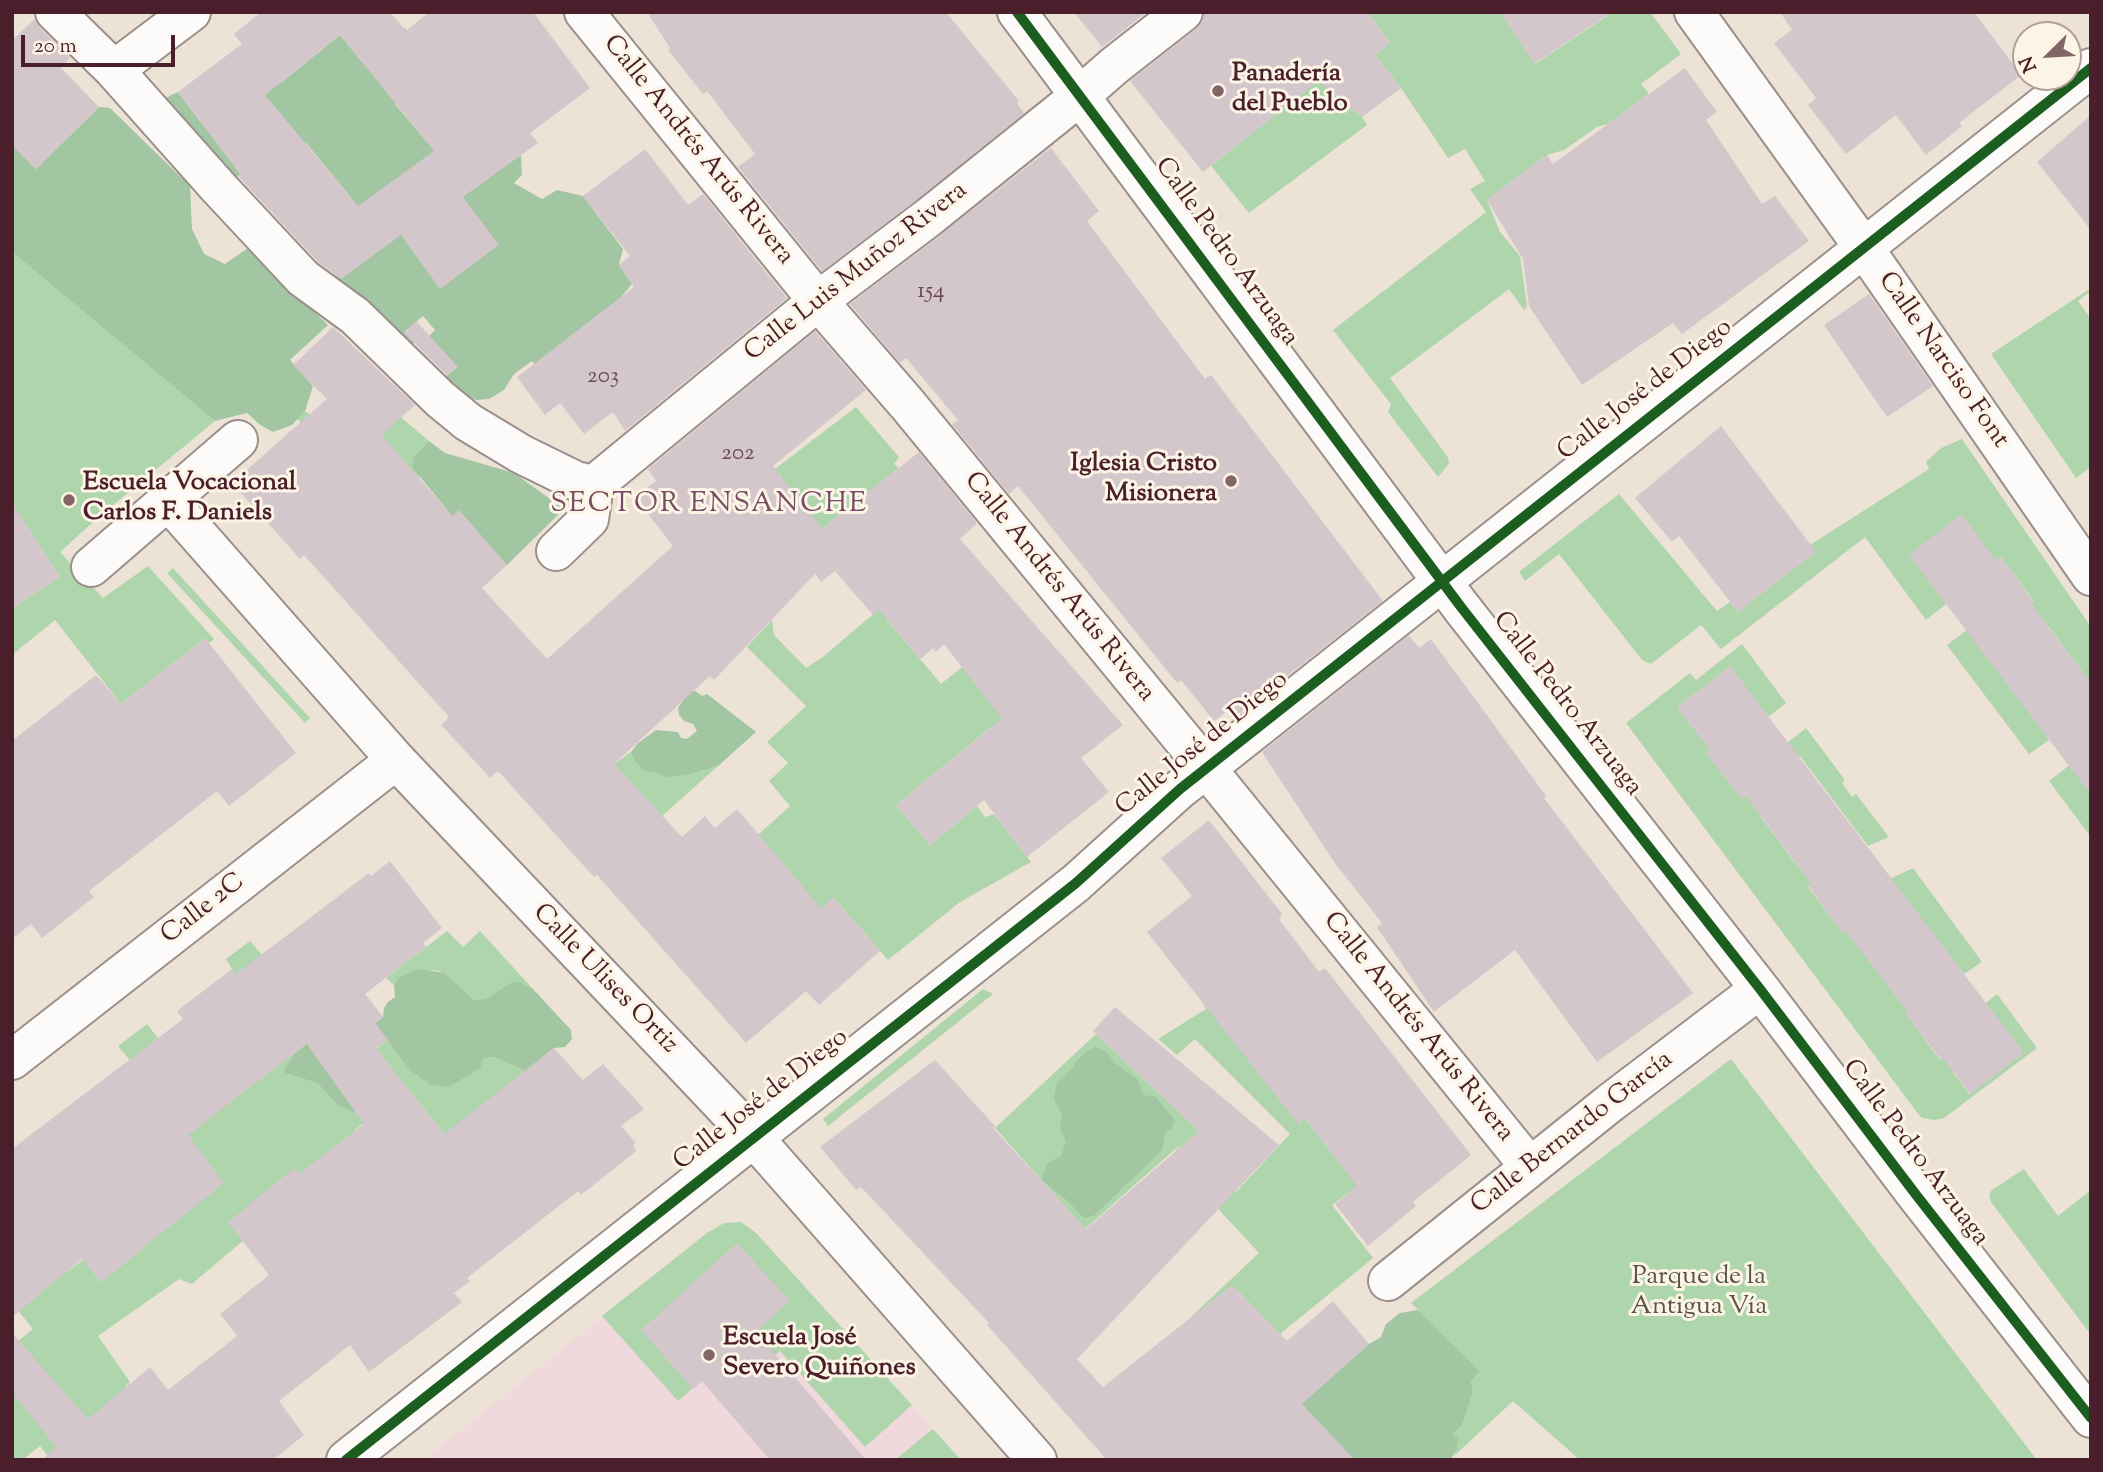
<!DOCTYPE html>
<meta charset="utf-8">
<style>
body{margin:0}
#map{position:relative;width:2103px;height:1472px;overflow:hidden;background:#ece3d6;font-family:"Sorts Mill Goudy",serif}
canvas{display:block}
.frame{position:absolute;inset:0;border:14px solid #4a1f2b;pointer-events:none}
.north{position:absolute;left:2012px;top:21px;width:70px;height:70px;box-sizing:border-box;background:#fcf5e5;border:2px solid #b59f9b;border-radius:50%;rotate:246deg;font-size:19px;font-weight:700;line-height:28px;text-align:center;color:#4a1f2b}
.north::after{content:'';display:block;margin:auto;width:24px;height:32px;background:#836467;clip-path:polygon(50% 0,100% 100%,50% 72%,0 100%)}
.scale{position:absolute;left:21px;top:35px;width:154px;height:32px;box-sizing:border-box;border:4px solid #4a1f2b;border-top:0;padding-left:9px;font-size:21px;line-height:24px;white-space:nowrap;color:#4a1f2b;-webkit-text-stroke:5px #fcf5e5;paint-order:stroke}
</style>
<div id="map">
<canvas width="2103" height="1472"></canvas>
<div class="frame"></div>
<div class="north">N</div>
<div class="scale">20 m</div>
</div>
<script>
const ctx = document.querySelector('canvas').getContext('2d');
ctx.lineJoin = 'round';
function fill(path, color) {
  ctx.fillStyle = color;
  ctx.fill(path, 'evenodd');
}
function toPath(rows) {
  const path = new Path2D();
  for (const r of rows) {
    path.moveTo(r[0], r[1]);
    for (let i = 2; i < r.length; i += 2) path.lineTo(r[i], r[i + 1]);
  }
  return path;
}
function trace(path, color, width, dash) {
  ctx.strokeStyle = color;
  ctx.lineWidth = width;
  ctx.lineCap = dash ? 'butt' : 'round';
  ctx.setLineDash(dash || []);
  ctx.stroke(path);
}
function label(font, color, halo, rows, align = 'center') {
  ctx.font = font + ' "Sorts Mill Goudy",serif';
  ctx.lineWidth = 6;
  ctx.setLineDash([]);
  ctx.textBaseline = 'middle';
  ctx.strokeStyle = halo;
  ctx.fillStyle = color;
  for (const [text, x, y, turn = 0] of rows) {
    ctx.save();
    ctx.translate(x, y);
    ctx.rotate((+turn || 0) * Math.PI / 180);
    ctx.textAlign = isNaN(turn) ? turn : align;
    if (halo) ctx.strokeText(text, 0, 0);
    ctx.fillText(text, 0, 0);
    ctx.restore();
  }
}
fill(toPath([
 [733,1222,741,1222,756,1233,961,1460,423,1460,707,1233,724,1223]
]), '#efd9dd');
fill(toPath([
 [1368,12,1500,12,1535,64,1613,12,1650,12,1681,54,1641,84,1649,94,1608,124,1597,127,1564,150,1547,155,1487,200,1500,232,1520,256,1527,306,1524,310,1509,289,1390,378,1447,456,1449,461,1448,465,1438,477,1388,412,1391,404,1333,330,1486,212,1470,189,1485,181,1465,149,1448,158,1401,88,1375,55,1390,43],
 [1321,78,1330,91,1362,117,1367,125,1249,213,1211,166],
 [12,252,215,421,101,515,60,552,103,598,148,566,214,639,209,643,205,638,121,704,55,620,12,655,12,608,60,577,12,503],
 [2091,288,2091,291,2078,301,2091,319,2091,467,2076,478,1991,354],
 [373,394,429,441,414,456,420,480,368,498,297,418,305,411,313,417],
 [856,407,899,457,894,464,899,468,795,550,782,477,775,469],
 [1962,439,2091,627,2091,691,2082,671,2049,627,2027,607,2034,601,2000,556,1993,562,1978,537,1962,515,1910,555,1946,604,1926,620,1865,537,1721,649,1701,625,1651,664,1642,660,1559,554,1525,581,1519,572,1619,494,1717,611,1730,602,1738,612,1815,552,1810,545,1929,469,1926,462,1941,448],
 [942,555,887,620,941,684,962,667,1038,703,989,729,896,805,930,845,977,806,985,817,994,814,1031,862,960,902,888,960,834,898,812,916,738,853,790,806,769,781,788,763,767,742,806,706,747,647,772,620,774,635,806,668,823,657],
 [173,568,310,718,305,723,167,573],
 [1976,623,2049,740,2029,754,1947,645],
 [1742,644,1786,703,1768,717,1730,667,1677,707,1692,727,1714,747,1707,754,1742,799,1749,794,1761,817,1795,863,1815,880,1808,887,1843,933,1851,927,1913,1008,1906,1014,1940,1060,1947,1054,1953,1072,1969,1094,1977,1010,1997,994,2037,1048,1944,1118,1934,1120,1922,1118,1919,1115,1626,723,1690,673,1696,680],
 [1806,728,1845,780,1842,783,1852,797,1856,794,1889,837,1868,846,1800,756,1790,763,1779,749],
 [631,752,634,760,691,774,718,766,662,816,614,764],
 [2079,758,2091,793,2091,837,2049,781],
 [1913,868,1982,962,1964,974,1900,891,1881,883],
 [447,931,463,947,480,931,533,989,519,983,510,983,486,999,474,1000,445,973,434,970,398,978,394,985,386,978],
 [250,941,262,955,299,1033,321,1063,362,1059,388,1040,449,1087,481,1068,482,1059,494,1057,526,1071,451,1142,408,1089,355,1130,342,1151,321,1202,294,1169,245,1239,192,1284,179,1279,98,1336,130,1382,126,1386,170,1442,51,1460,40,1446,22,1460,12,1460,12,1392,17,1342,33,1329,12,1303,61,1276,83,1260,101,1282,153,1240,128,1208,130,1060,118,1046,147,1024,175,1060,232,969,226,959],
 [1239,977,1356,1082,1307,1121,1348,1174,1363,1182,1332,1205,1373,1258,1280,1334,1236,1289,1199,1323,1192,1316,1259,1253,1170,1157,1181,1144,1085,1229,995,1128,1096,1034,1200,1132,1202,1160,1236,1192,1290,1134,1195,1039,1177,1055,1158,1039,1206,1009,1204,1005],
 [983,989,993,994,828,1126,823,1119],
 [1731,1059,1849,1214,2037,1460,1580,1460,1513,1401,1454,1456,1457,1450,1451,1435,1462,1426,1473,1392,1471,1381,1480,1371,1411,1303],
 [2024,1169,2058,1216,2091,1190,2091,1335,1991,1202,1989,1194,1992,1190],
 [741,1222,756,1233,912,1405,865,1447,780,1351,720,1402,702,1380,678,1401,602,1316,707,1233,724,1223],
 [933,1429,961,1460,895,1460]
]), '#aed5ac');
fill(toPath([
 [402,27,407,30,420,67,431,73,395,104,427,142,521,155,522,175,514,183,542,199,557,190,583,196,623,249,619,265,632,284,549,383,532,361,514,374,504,390,489,399,476,400,459,391,443,379,457,367,429,336,435,330,423,316,405,331,415,342,403,353,325,285,358,257,318,221,349,195,306,143,263,156,232,181,161,100,178,92,205,128,283,81,340,35,361,61],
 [99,107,110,108,190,186,192,229,204,254,225,264,248,248,328,325,290,360,313,386,305,411,292,425,273,432,259,424,247,413,215,421,12,252,12,145,36,169],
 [429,441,445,453,514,473,564,509,507,565,459,511,452,516,412,467,414,456],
 [695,691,702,696,707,694,756,732,718,766,691,774,665,777,656,772,645,771,634,760,631,752,638,743,656,730,678,732,681,738,687,739,697,731,693,724,684,721,679,715,678,708,689,692],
 [417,969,445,973,474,1000,486,999,510,983,519,982,533,989,571,1030,572,1039,565,1047,554,1048,526,1071,494,1057,482,1059,481,1068,449,1087,431,1085,410,1070,375,1023,383,1017,384,1008,388,1002,395,997,394,985,398,978],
 [299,1033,321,1063,360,1113,350,1111,337,1104,318,1083,283,1072,295,1053],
 [1095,1047,1104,1050,1115,1063,1137,1079,1144,1095,1156,1097,1175,1121,1171,1130,1165,1132,1162,1150,1095,1215,1084,1218,1068,1201,1041,1180,1048,1163,1061,1156,1066,1142,1060,1128,1062,1115,1054,1099,1057,1082,1072,1069,1077,1060,1084,1053],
 [1418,1310,1480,1371,1471,1381,1473,1392,1462,1426,1452,1434,1458,1439,1457,1450,1450,1460,1347,1460,1350,1456,1304,1407,1252,1386,1328,1380,1369,1344,1381,1337,1386,1324,1400,1313]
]), '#a1c6a1');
fill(toPath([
 [261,12,390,12,406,31,429,12,533,12,590,88,530,133,538,143,463,197,499,245,440,289,401,235,341,279,318,262,238,176,240,174,178,92,242,44,234,34],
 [340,35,434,151,358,206,265,95],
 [647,12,946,12,1019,101,1017,103,1024,113,916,200,822,271,738,167,755,154,707,91,703,94,668,50,670,48],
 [1074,12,1147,12,1102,47],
 [1204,12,1368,12,1390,43,1375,55,1401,88,1362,117,1318,81,1203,172,1130,81,1196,29,1203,21],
 [1500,12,1612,12,1534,64],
 [1780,12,1974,12,2021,75,1959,123,1962,126,1926,155,1896,115,1846,154,1808,105,1816,98,1774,43,1792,30],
 [35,19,40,28,70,57,61,68,99,107,36,169,12,145,12,40],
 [1685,68,1717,112,1706,120,1762,204,1775,196,1809,241,1682,334,1673,323,1582,385,1529,306,1523,259,1487,200,1547,155,1553,164],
 [2091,115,2091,230,2037,162],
 [1051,148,1099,211,1087,221,1205,379,1211,375,1383,601,1236,716,1231,708,1214,721,1181,680,1177,683,1018,486,1009,494,952,424,958,420,906,358,900,363,850,304,942,234],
 [645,149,688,205,703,194,787,298,625,431,613,412,584,434,560,403,545,415,517,377,634,287,619,265,630,256,583,196],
 [1869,294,1933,386,1887,417,1824,325],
 [416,321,457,366,447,375,404,333],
 [333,327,415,405,382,435,452,516,459,510,507,565,482,588,547,659,673,546,635,497,656,481,648,469,815,331,866,390,773,466,822,529,919,452,977,523,960,539,1123,725,1081,758,1109,792,1027,857,984,800,930,845,896,805,1002,719,944,644,936,652,933,648,920,659,879,610,873,615,835,571,821,582,815,574,714,680,710,676,614,764,682,837,705,816,715,828,737,809,821,908,833,897,880,951,819,1005,806,991,746,1043,597,875,594,877,498,771,490,778,470,756,441,725,449,717,304,555,300,559,232,483,327,399,293,365],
 [1721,426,1816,552,1738,612,1679,536,1672,542,1635,498],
 [12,503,60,577,12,608],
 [1962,514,1995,560,2000,556,2034,602,2031,604,2091,683,2091,795,1909,555],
 [1409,635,1419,648,1431,639,1546,796,1544,798,1693,993,1597,1062,1515,950,1434,1012,1377,927,1382,923,1334,862,1262,752],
 [205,638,296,753,229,806,217,791,89,891,94,897,42,938,31,924,12,939,12,741,96,675,121,704],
 [1730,666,2024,1053,1970,1094,1943,1058,1941,1060,1906,1014,1908,1013,1846,931,1843,933,1808,886,1811,884,1746,796,1742,799,1706,753,1710,750,1677,707],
 [1209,820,1282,914,1279,919,1319,972,1325,968,1471,1155,1413,1202,1416,1206,1368,1246,1335,1204,1357,1186,1305,1118,1299,1125,1147,932,1192,896,1161,858],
 [390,861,442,928,423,943,426,947,365,994,383,1017,375,1023,388,1040,376,1048,444,1134,554,1048,583,1080,603,1064,644,1109,621,1126,636,1143,633,1145,636,1151,581,1195,578,1191,467,1278,470,1281,454,1293,462,1302,369,1372,350,1345,279,1401,304,1435,273,1460,42,1460,56,1447,12,1392,12,1333,88,1419,150,1367,168,1390,237,1336,220,1314,269,1275,228,1222,294,1168,299,1174,364,1124,307,1044,188,1135,224,1183,101,1282,82,1259,12,1317,12,1149,183,1019,177,1011,232,969,236,974,369,873,371,876],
 [1115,1007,1279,1145,1077,1359,1103,1387,1232,1285,1287,1341,1333,1301,1369,1344,1302,1404,1355,1460,1107,1460,987,1325,989,1323,861,1187,856,1190,820,1147,935,1060,995,1126,993,1128,1086,1229,1199,1131,1093,1031],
 [737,1243,790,1301,756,1332,866,1460,770,1460,702,1381,693,1389,641,1330]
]), '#d3c7cc');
const minor = toPath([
 [55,12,114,70,219,188,303,278,355,316,440,399,468,422,521,454,576,481,594,485],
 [584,12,818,301,908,405,1185,742,1530,1167],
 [1017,12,1461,607,1760,989,1917,1196,2091,1418],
 [1694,12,1864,248,2091,576],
 [114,70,191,12],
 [169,502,396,760,753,1137,1037,1460],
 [556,551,589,519,594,485,818,301,929,217,1081,95,1114,66,1183,12],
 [91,567,238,440],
 [12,1060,396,760],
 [1388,1281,1610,1103,1760,989],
 [346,1460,1076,883,1180,789,2091,68]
]);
trace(minor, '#9a8f8a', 42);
trace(minor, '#fcfbf9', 38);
trace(toPath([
 [1017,12,1461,607,1760,989,1917,1196,2091,1418],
 [346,1460,1076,883,1180,789,2091,68]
]), '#1b5e20', 10);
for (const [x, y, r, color] of [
 [1218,91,7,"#836467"],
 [1231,481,7,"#836467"],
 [69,500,7,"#836467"],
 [709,1355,7,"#836467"]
]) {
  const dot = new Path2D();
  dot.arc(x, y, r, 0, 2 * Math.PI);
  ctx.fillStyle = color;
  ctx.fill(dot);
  trace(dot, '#fcf5e5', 2.5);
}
label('23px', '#6c4953', null, [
 ["154",931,293],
 ["203",603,378],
 ["202",738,455]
]);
label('bold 26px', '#4a1f2b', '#fcf5e5', [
 ["Panadería",1232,76],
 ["del Pueblo",1232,106],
 ["Iglesia Cristo",1217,466,"right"],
 ["Misionera",1217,496,"right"],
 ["Escuela Vocacional",83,485],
 ["Carlos F. Daniels",83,515],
 ["Escuela José",723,1340],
 ["Severo Quiñones",723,1370]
], 'left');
label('26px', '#4a1f2b', '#fcf5e5', [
 ["Calle Andrés Arús Rivera",697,151,51],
 ["Calle Pedro Arzuaga",1225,253,54],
 ["Calle Luis Muñoz Rivera",857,273,-38],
 ["Calle Narciso Font",1942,361,55],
 ["Calle José de Diego",1646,391,-38],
 ["Calle Andrés Arús Rivera",1058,588,51],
 ["Calle Pedro Arzuaga",1566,705,52],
 ["Calle José de Diego",1203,745,-39],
 ["Calle 2C",204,910,-38],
 ["Calle Ulises Ortiz",604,980,46],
 ["Calle Andrés Arús Rivera",1417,1028,51],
 ["Calle José de Diego",762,1101,-38],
 ["Calle Bernardo García",1573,1134,-38],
 ["Calle Pedro Arzuaga",1914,1154,53]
]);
label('26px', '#595248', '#fcf5e5', [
 ["Parque de la",1699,1279],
 ["Antigua Vía",1699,1309]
]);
ctx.letterSpacing = '2px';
label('28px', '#764c66', '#fcf5e5', [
 ["SECTOR ENSANCHE",709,506]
]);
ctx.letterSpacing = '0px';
</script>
